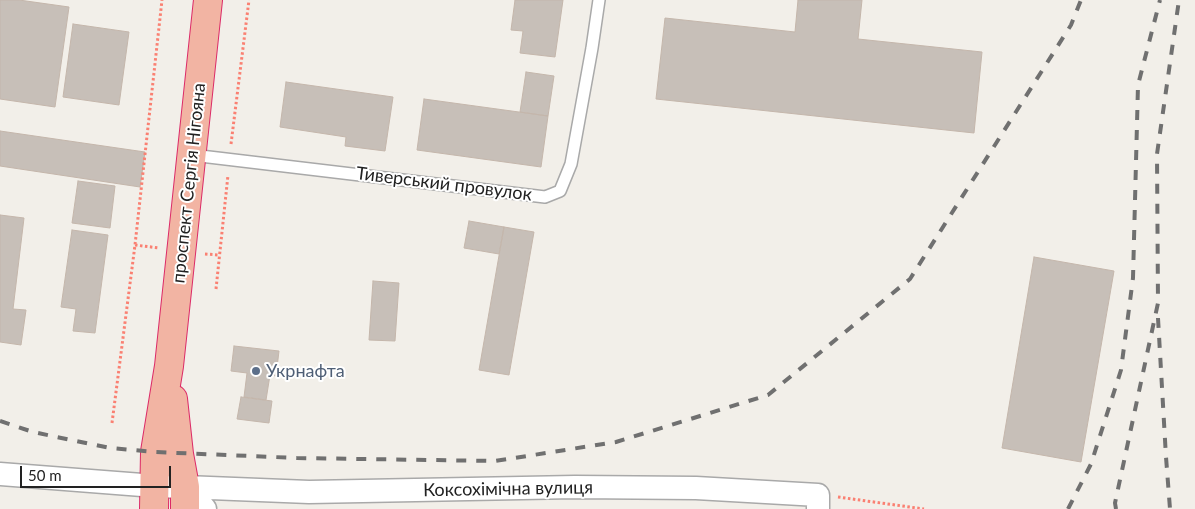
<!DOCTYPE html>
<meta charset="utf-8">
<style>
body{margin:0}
#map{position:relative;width:1195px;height:509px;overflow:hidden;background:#f2efe9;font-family:Lato,sans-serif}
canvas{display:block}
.scale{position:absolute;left:20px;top:466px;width:151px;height:22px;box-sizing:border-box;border:2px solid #222;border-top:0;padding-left:6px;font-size:15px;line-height:18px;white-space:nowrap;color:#222;-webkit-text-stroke:4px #fff;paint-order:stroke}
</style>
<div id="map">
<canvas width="1195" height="509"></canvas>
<div class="scale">50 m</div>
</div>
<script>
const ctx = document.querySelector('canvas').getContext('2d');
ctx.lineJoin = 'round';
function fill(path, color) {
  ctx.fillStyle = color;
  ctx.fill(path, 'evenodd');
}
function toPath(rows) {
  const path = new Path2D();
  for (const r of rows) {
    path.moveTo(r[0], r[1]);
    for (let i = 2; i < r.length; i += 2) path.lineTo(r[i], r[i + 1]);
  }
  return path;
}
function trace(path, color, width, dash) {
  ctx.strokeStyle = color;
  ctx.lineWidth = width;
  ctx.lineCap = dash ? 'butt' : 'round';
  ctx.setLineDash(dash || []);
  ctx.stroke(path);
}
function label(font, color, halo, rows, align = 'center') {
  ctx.font = font + ' Lato,sans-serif';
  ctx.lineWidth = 4;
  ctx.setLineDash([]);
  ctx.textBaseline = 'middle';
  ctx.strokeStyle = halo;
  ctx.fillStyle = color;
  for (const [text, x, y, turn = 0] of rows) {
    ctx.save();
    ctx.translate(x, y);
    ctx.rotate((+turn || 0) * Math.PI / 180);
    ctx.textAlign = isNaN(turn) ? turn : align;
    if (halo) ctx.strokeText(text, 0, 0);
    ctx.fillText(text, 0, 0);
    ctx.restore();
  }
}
const building = toPath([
 [0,0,19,0,69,7,55,107,0,99,0,0],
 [515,0,563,0,555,57,520,53,523,31,511,30,515,0],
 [798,0,862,0,858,39,982,52,974,133,656,99,665,18,795,32,798,0],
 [73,24,129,32,119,105,63,97,73,24],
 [526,72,554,76,548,116,520,112,526,72],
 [286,82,393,97,385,151,345,146,346,137,280,127,286,82],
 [424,99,548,116,541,167,417,150,424,99],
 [0,131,145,152,140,187,0,166,0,131],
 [78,181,115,186,110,228,72,223,78,181],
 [0,215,24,218,13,309,26,310,21,345,0,342,0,215],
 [469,221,504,227,499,254,464,248,469,221],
 [504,227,534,232,509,375,479,370,504,227],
 [72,230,108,235,95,333,73,331,76,309,61,307,72,230],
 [1034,257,1114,271,1081,462,1002,448,1034,257],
 [373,281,399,283,395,341,369,340,373,281],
 [234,346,279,351,276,376,270,375,266,400,244,397,247,373,231,371,234,346],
 [241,397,272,401,269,423,237,419,241,397]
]);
fill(building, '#c7bfb8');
trace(building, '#c4b6ab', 1);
const service = toPath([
 [192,155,545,197,560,191,571,164,592,48,599,0]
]);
const minor = toPath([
 [0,474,155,486,185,487,205,509],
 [185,487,309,492,575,487,696,488,818,495,818,509]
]);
const trunk = toPath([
 [173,399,179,454,185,487,185,509],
 [154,509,155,452,169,366,208,0]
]);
trace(service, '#a9a9a9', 14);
trace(minor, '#a9a9a9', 25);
trace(trunk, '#dc2a67', 30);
trace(toPath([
 [231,144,249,0],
 [135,245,159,248],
 [205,254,219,255],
 [216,289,228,175],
 [112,423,135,245,162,0],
 [838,497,924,509]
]), '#fa8072', 3, [2.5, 2.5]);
trace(service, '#fff', 11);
trace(minor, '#fff', 22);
trace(trunk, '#f2b4a3', 28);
trace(toPath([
 [1158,318,1166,457,1170,509],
 [0,421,33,432,71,440,110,448,155,452,297,458,495,461,616,442,768,395,910,279,1071,25,1081,0],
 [1068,509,1091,464,1121,370,1133,278,1138,85,1160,0],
 [1116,509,1115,503,1158,303,1157,154,1179,0]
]), '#707070', 4, [10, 10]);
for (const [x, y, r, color] of [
 [256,371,5,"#5c6f8a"]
]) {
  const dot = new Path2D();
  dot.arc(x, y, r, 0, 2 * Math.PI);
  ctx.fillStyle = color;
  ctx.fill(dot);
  trace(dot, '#fff', 2);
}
label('18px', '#222', '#fff', [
 ["проспект Сергія Нігояна",189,183,-84],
 ["Тиверський провулок",444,184,7],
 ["Коксохімічна вулиця",508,489,-1]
]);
label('18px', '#4e5e75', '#fff', [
 ["Укрнафта",266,371]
], 'left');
</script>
